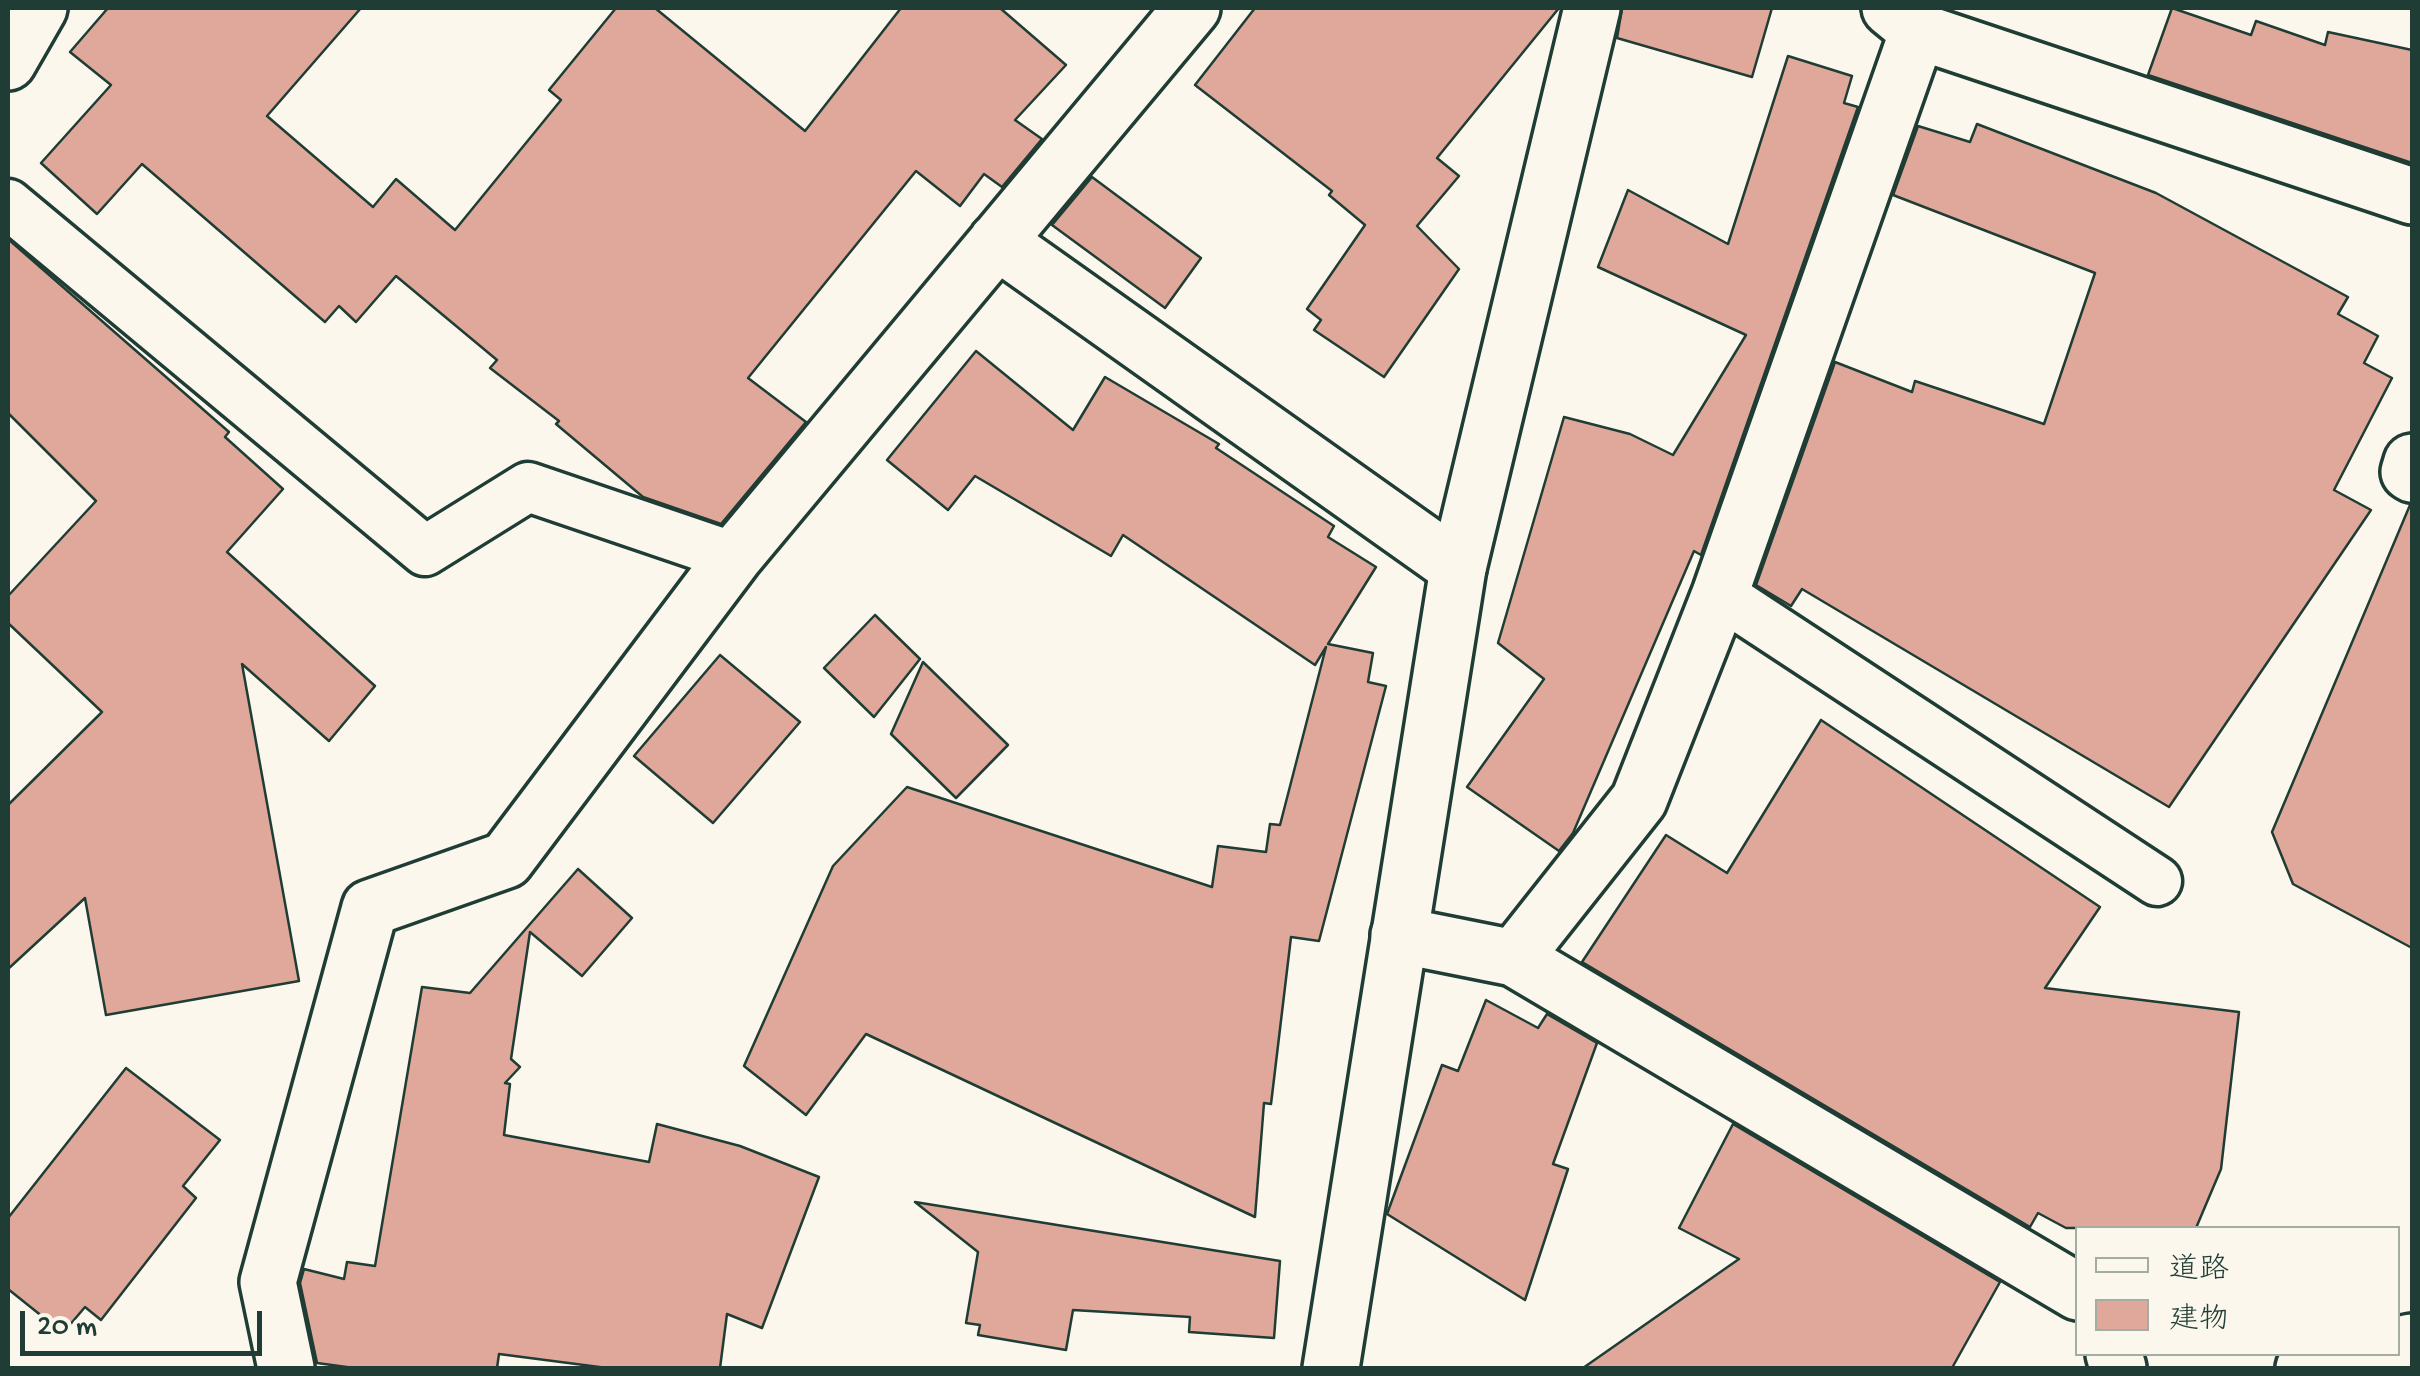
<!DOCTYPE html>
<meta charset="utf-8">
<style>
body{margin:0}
#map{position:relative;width:2420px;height:1376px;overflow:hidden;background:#fbf7ec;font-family:"Gochi Hand","Klee One",sans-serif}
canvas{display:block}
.frame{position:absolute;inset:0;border:10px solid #1f3d34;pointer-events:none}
.legend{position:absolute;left:2075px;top:1226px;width:325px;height:130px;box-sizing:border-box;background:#fbf7ec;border:2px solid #a3ada2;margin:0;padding:12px 18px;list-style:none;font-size:30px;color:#1f3d34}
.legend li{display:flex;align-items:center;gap:20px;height:50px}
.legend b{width:50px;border:2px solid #a3ada2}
.scale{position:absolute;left:20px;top:1311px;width:242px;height:45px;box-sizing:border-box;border:5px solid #1f3d34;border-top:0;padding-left:12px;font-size:30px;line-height:35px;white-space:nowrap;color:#1f3d34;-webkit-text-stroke:8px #fbf7ec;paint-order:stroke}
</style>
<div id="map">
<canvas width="2420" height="1376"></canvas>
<div class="frame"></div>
<ul class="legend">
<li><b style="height:12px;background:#fbf7ec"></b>道路</li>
<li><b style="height:28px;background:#e0a89a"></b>建物</li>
</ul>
<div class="scale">20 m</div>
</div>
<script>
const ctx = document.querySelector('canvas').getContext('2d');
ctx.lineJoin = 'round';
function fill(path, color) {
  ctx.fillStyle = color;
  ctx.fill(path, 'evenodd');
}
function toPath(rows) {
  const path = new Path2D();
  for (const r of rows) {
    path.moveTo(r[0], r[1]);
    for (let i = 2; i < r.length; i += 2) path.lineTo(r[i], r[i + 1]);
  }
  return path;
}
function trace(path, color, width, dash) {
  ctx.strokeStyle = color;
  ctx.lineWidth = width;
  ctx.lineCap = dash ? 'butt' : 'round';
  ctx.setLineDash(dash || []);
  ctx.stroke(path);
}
const building = toPath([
 [108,8,361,8,267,116,373,207,396,179,455,230,561,100,549,90,616,8,655,8,805,131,901,8,1000,8,1066,65,1015,120,1042,139,1002,187,984,174,960,206,916,171,748,378,806,422,721,524,643,497,556,424,559,421,490,368,497,360,396,276,356,322,339,306,325,322,142,164,97,214,41,163,111,85,70,52,108,8],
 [1255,8,1559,8,1437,158,1459,176,1417,226,1459,269,1384,377,1314,330,1321,320,1307,309,1365,225,1329,195,1332,191,1195,85,1255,8],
 [1622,8,1772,8,1752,77,1617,38,1622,8],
 [2172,8,2251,35,2256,21,2325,45,2328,32,2412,50,2412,163,2148,75,2172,8],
 [1788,56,1852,76,1844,103,1858,107,1701,555,1694,551,1573,833,1559,851,1467,787,1544,679,1498,643,1564,417,1630,434,1673,455,1746,335,1598,267,1628,190,1728,244,1788,56],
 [1977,124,2156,193,2348,297,2338,314,2378,336,2364,363,2392,378,2334,490,2371,510,2169,807,1802,589,1791,606,1756,585,1835,362,1912,392,1915,381,2044,424,2095,273,1893,195,1918,126,1970,142,1977,124],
 [1092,177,1201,258,1165,308,1052,225,1092,177],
 [8,239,229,432,225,437,283,489,227,552,375,686,329,741,242,664,299,981,106,1015,85,898,8,969,8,805,102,712,8,623,8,596,96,501,8,413,8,239],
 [976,351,1073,430,1105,377,1219,444,1216,448,1334,526,1328,537,1376,567,1328,644,1373,653,1368,682,1386,686,1319,941,1291,937,1271,1104,1264,1103,1255,1217,866,1034,806,1115,744,1066,833,866,907,787,1212,887,1218,846,1266,852,1270,824,1280,825,1326,647,1315,665,1123,535,1111,556,975,476,948,510,887,460,976,351],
 [2410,505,2412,505,2412,948,2293,884,2272,832,2410,505],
 [875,615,920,659,874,717,824,668,875,615],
 [720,655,800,722,713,823,634,756,720,655],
 [923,662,1008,745,956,798,891,734,923,662],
 [1821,720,2100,907,2045,988,2239,1012,2221,1169,2196,1228,2066,1228,2038,1213,2030,1227,1582,962,1666,835,1727,873,1821,720],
 [578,869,632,918,582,976,530,932,511,1059,520,1067,505,1083,510,1084,504,1135,649,1162,657,1124,740,1146,819,1177,762,1328,727,1314,720,1368,607,1368,499,1354,497,1368,354,1368,317,1363,300,1283,304,1269,344,1279,347,1262,375,1266,422,987,470,993,578,869],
 [1486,1000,1538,1028,1547,1014,1597,1043,1553,1164,1568,1169,1525,1300,1387,1214,1442,1065,1458,1071,1486,1000],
 [126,1068,220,1140,183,1186,196,1198,101,1320,85,1307,63,1333,8,1289,8,1218,126,1068],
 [1733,1124,2000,1282,1952,1368,1583,1368,1739,1259,1679,1228,1733,1124],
 [915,1202,1280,1261,1274,1338,1189,1332,1190,1317,1073,1310,1066,1350,978,1335,980,1325,966,1323,978,1252,915,1202]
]);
fill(building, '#e0a89a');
trace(building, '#1f3d34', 2.5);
const service = toPath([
 [8,204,425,551,528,487,734,557],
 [1720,594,2157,881]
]);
const minor = toPath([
 [1890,8,1918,31,2412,196],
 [8,62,39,8],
 [997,241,1458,568],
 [2412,462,2409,472,2412,474],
 [1399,935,1514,958,2078,1292],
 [1514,958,1639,800,1720,594,1918,31],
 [2398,1345,2412,1342],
 [2114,1354,2118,1368],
 [286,1368,268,1282,370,908,506,860,734,557,1192,8],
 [2304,1368,2365,1354]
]);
const tertiary = toPath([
 [1331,1368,1458,568,1592,8]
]);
trace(service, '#1f3d34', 55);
trace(minor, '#1f3d34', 62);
trace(tertiary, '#1f3d34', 62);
trace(service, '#fbf7ec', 48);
trace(minor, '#fbf7ec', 55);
trace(tertiary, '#fbf7ec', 55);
</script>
